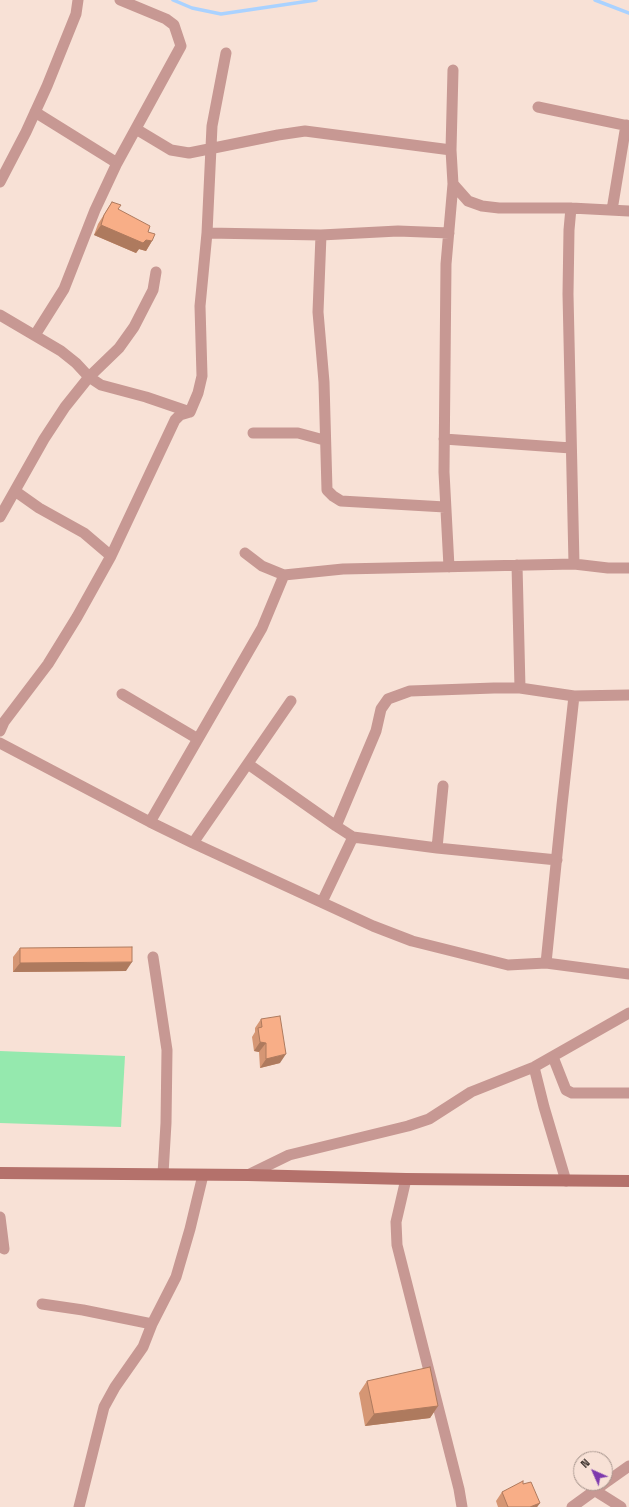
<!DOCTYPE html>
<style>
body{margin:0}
#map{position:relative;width:629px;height:1507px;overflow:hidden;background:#f8e1d6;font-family:"Space Grotesk",sans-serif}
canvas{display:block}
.north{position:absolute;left:573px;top:1451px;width:40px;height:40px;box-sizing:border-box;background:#f8e1d6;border:1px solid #a7958d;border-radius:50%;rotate:315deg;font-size:11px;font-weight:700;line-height:16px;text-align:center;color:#2d2420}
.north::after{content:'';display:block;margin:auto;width:14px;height:18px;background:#7e39ad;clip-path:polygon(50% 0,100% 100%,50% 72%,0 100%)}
</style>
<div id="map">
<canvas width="629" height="1507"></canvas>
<div class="north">N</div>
</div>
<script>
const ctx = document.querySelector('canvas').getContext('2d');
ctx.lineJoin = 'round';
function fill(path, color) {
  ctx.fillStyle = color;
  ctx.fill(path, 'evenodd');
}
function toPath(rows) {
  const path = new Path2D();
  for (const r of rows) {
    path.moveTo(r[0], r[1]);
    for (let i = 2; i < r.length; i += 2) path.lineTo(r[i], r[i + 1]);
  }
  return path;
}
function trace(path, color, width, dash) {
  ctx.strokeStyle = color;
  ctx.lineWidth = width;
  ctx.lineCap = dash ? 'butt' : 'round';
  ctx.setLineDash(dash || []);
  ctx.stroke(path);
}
fill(toPath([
 [0,1051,125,1056,121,1127,0,1123]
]), '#95e9ae');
trace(toPath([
 [173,0,192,8,221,14,316,0],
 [595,0,629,13]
]), '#aad2ff', 3.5);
trace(toPath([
 [538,107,629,126],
 [35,112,117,163],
 [136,129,171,150,189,153,278,135,305,131,451,150],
 [0,182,26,132,47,86,76,14,78,0],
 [453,184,468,201,482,206,499,208,571,208,629,211],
 [571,208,569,230,568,294,574,564],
 [612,210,626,125],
 [207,233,321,235],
 [0,315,61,351,76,363,89,377,101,385,146,397,190,412],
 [35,335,64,289,95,210,117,163,181,46,174,25,166,19,120,0],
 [253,433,298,433,324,440],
 [444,439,571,448],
 [15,491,39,508,84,533,111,556],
 [445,507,341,501,333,496,327,490,324,382,318,312,321,235,398,231,449,233],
 [0,517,44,439,65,407,89,377,119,348,134,327,153,290,156,272],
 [245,553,262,566,284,575,343,569,574,564,608,568,629,568],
 [517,565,520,688],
 [449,567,444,472,446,264,453,184,451,150,453,70],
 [122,694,198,739],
 [0,731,4,722,48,664,77,617,111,556,175,420,180,415,190,412,198,393,202,376,200,306,207,233,212,126,226,53],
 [0,743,150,822,193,843,373,926,412,941,508,965,546,963,629,974],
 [248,764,336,826,353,837,437,848,557,860],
 [150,822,262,628,284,575],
 [336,826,376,731,381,709,388,699,410,691,494,688,520,688,574,696,629,695],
 [193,843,291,701],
 [437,848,443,786],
 [322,902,353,837],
 [153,957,167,1050,166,1123,163,1174],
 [546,963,562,805,574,696],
 [553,1057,566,1090,572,1093,629,1093],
 [534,1067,544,1107,566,1181],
 [248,1175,289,1155,408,1126,429,1119,471,1092,534,1067,629,1013],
 [406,1179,396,1222,397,1245,459,1489,462,1507],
 [0,1217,4,1249],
 [42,1304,83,1310,152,1324],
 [605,1483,629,1466],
 [594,1490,621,1507],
 [79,1507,104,1407,115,1387,143,1347,152,1324,176,1277,190,1229,203,1175],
 [572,1507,605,1483]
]), '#c79893', 11);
trace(toPath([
 [0,1173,248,1175,406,1179,629,1181]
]), '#b4716b', 12);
fill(toPath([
 [112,202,118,209,148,232,152,241,146,251,139,249,136,253,94,235,98,224],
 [20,948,126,971,13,972,13,957],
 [261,1019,280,1063,260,1068,259,1052,254,1051,252,1037,255,1032,255,1028],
 [367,1381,438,1406,430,1418,365,1426,359,1393],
 [523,1484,540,1503,537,1507,498,1507,496,1501,502,1492]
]), '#d59674');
fill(toPath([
 [101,225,146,240,152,241,146,251,139,249,136,253,94,235],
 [132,962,126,971,13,972,20,963],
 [260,1042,266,1043,259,1052,254,1051],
 [286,1054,280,1063,260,1068,266,1059],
 [438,1406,430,1418,365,1426,374,1414],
 [540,1503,537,1507,530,1507]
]), '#ae7a5e');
const building = toPath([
 [112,202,121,205,118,209,150,226,148,232,155,234,152,241,146,240,143,243,101,225,104,215,112,202],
 [132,947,132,962,20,963,20,948,132,947],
 [280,1016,286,1054,266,1059,266,1043,260,1042,258,1028,262,1027,261,1019,280,1016],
 [430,1367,438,1406,374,1414,367,1381,430,1367],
 [523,1481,523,1484,531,1482,540,1503,530,1507,508,1507,502,1492,523,1481]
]);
fill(building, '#f8ae87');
trace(building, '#ae7a5e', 1);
</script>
